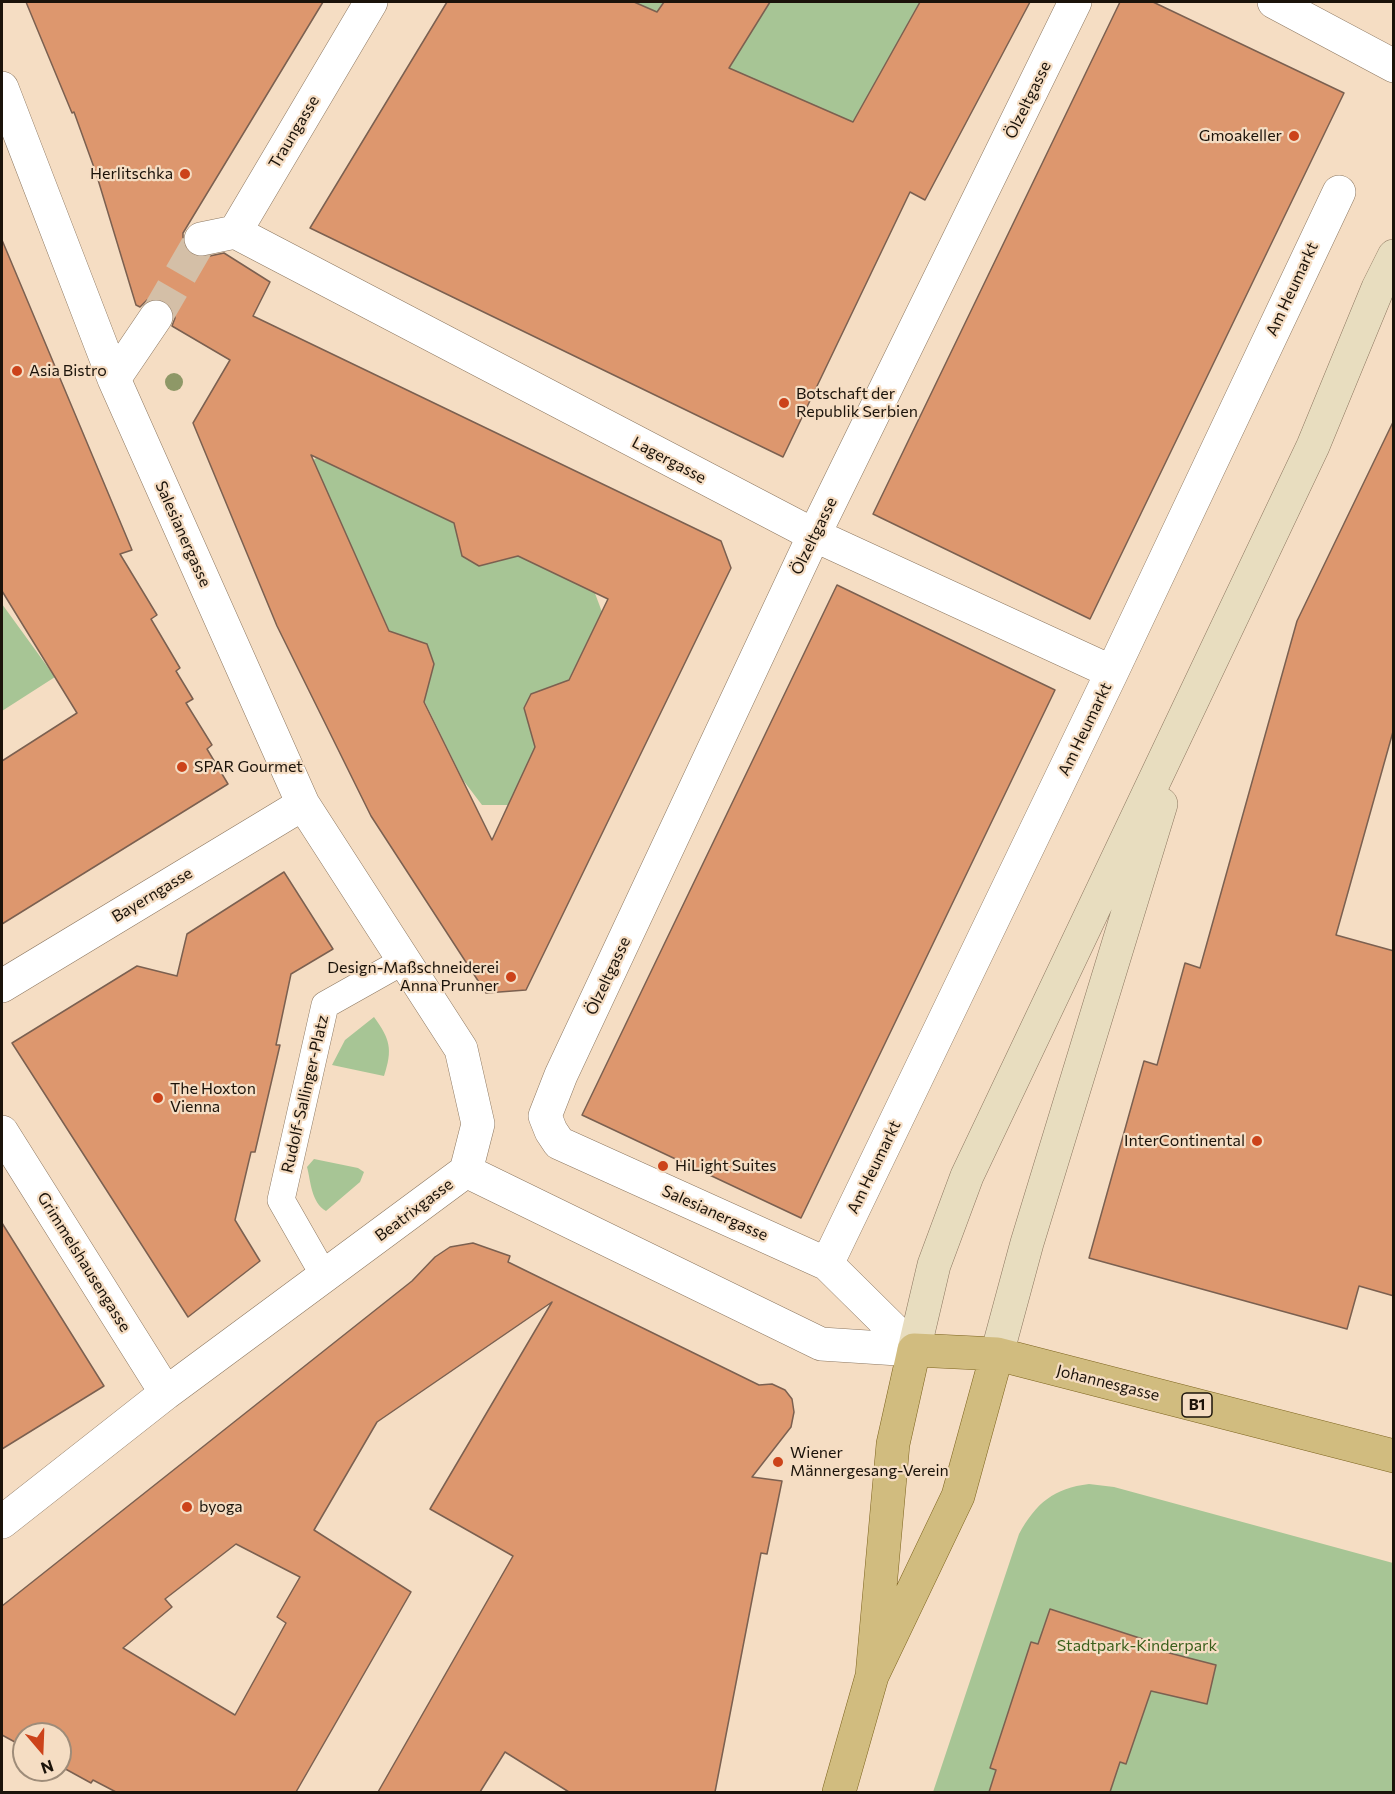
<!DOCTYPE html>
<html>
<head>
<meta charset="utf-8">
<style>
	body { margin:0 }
	#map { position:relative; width:1395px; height:1794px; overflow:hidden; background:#f5ddc3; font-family:Commissioner,sans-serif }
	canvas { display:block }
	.frame { position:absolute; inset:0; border:3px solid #1b130a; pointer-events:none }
	.north { position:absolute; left:12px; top:1722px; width:60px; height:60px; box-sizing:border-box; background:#f5ddc3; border:2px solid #9e8c79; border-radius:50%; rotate:161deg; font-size:16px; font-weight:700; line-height:24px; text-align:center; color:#1b130a }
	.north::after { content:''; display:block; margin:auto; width:21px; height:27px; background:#cc431a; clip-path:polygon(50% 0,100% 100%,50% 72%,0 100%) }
</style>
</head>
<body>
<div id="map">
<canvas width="1395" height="1794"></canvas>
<div class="frame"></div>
<div class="north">N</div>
</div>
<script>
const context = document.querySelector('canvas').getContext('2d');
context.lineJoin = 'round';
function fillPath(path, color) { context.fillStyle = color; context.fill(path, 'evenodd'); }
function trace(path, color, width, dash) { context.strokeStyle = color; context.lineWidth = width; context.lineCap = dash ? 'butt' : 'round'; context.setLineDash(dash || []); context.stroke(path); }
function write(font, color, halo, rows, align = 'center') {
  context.font = font + ' Commissioner,sans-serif'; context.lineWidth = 4.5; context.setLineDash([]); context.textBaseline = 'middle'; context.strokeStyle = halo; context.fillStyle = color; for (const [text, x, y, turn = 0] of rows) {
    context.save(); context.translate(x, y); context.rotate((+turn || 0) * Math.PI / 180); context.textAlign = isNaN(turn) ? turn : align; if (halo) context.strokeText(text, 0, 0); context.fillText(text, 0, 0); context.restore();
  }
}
const green = new Path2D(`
	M 634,2 L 664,2 L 657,12 Z
	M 770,2 L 920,2 L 853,122 L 729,68 Z
	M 328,448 L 353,475 L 462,527 L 457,537 L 462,556 L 479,566 L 500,561 L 506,550 L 593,588 L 602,612 L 564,689 L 555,685 L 531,694 L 524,708 L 531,733 L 540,738 L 509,805 L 482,805 L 463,780 L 418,688 L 429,682 L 434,664 L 427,644 L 406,637 L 394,641 L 328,494 L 304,468 Z
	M 2,604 L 55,677 L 2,711 Z
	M 374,1017 C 390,1039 393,1049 384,1076 L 332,1065 L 345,1040 Z
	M 314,1159 L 358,1168 L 364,1172 L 360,1182 L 326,1211 C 311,1202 311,1182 307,1167 Z
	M 1089,1484 L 1114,1487 L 1393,1563 L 1393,1792 L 933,1792 L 1019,1534 C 1036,1503 1054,1488 1089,1484 Z`);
const building = new Path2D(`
	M 26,2 L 323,2 L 183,233 L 183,242 L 187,251 L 196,257 L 205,257 L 224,253 L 270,282 L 253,316 L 721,541 L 731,568 L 526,990 L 486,993 L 371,816 L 277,626 L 193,423 L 230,360 L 172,326 L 175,318 L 173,309 L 166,301 L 157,298 L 147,300 L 140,307 L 136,305 L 96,173 L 74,112 L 72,113 ZM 311,455 L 454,523 L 462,556 L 479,566 L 518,556 L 608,599 L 569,680 L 531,694 L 524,708 L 535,747 L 492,840 L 424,702 L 434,664 L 427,644 L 389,631 Z
	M 447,2 L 634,2 L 657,12 L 664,2 L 770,2 L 729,68 L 853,122 L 920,2 L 1030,2 L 925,200 L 910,192 L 783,457 L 310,228 Z
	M 1120,2 L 1153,2 L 1344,93 L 1090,619 L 873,514 Z
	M 2,240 L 132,550 L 120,554 L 157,615 L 151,619 L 180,668 L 176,671 L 193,699 L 186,703 L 212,745 L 207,749 L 228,784 L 2,924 L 2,761 L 77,713 L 2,591 Z
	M 1394,420 L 1394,728 L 1336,935 L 1394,951 L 1394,1296 L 1359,1286 L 1347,1329 L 1089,1258 L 1144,1061 L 1157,1065 L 1185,963 L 1200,968 L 1297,621 Z
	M 837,585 L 1055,690 L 801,1218 L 582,1115 Z
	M 284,872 L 333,949 L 291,974 L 276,1045 L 280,1045 L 255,1152 L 251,1152 L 235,1220 L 260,1261 L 188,1317 L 12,1043 L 137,966 L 177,976 L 187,934 Z
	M 2,1223 L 104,1386 L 2,1449 Z
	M 473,1243 L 510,1256 L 508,1262 L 759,1385 L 772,1384 L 785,1390 L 792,1399 L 794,1412 L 791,1427 L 752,1477 L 782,1481 L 767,1554 L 761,1553 L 715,1792 L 569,1792 L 505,1752 L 480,1792 L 378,1792 L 513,1556 L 430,1509 L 552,1302 L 377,1422 L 314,1530 L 411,1592 L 296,1792 L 116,1792 L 93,1780 L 91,1783 L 60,1766 L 60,1734 L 24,1734 L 24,1747 L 2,1735 L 2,1606 L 412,1281 L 435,1257 L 450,1247 ZM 236,1544 L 300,1577 L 277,1617 L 286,1623 L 235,1715 L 123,1648 L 172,1607 L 165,1599 Z
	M 1050,1609 L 1152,1642 L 1150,1648 L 1216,1665 L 1207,1704 L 1151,1691 L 1126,1764 L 1120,1762 L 1110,1792 L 989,1792 L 996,1770 L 990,1768 L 1031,1642 L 1038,1644 Z`);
const streetTunnel = new Path2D(`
	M 156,317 L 201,239`);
const lane = new Path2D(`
	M 325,1277 L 281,1200 L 325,1005 L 405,960`);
const street = new Path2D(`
	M 1274,2 L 1394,66
	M 2,88 L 114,379 L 303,804 L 461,1049 L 478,1124 L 466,1171
	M 235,232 L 814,535 L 1112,672
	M 201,239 L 235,232 L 371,2
	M 114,379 L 156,317
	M 2,986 L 303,804
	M 2,1132 L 166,1393
	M 466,1171 L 821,1344 L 914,1350
	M 827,1264 L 1112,672 L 1339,192
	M 914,1350 L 827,1264 L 559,1143 L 551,1131 L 545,1116 L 561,1075 L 814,535 L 1075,2
	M 2,1522 L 166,1393 L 466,1171`);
const secondary = new Path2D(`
	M 914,1350 L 934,1265 L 967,1176 L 1313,446 L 1378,288 L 1394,256
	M 997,1354 L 1027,1243 L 1161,804`);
const primary = new Path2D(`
	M 872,1676 L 893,1444 L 914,1350 L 997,1354 L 1394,1456
	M 839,1792 L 872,1676 L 958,1496 L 997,1354`);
const trees = [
	[174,382]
];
const markers = [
	[1294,136,6,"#cc431a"],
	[185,174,6,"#cc431a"],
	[17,371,6,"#cc431a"],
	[784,403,6,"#cc431a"],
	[182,767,6,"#cc431a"],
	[511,977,6,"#cc431a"],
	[158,1098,6,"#cc431a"],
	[1257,1141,6,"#cc431a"],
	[663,1166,6,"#cc431a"],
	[778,1462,6,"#cc431a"],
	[187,1507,6,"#cc431a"]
];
const shields = [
	[1197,1405,30]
];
const shieldNames = [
	["B1",1197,1405]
];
const streetNames = [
	["Ölzeltgasse",1028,100,-64],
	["Traungasse",294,132,-59],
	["Am Heumarkt",1292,289,-65],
	["Lagergasse",669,460,28],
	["Salesianergasse",183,534,66],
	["Ölzeltgasse",814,536,-64],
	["Am Heumarkt",1085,729,-64],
	["Bayerngasse",152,895,-31],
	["Ölzeltgasse",608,976,-65],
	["Rudolf-Sallinger-Platz",305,1094,-77],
	["Am Heumarkt",874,1167,-64],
	["Beatrixgasse",414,1210,-37],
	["Salesianergasse",715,1213,24],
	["Grimmelshausengasse",84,1262,58],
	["Johannesgasse",1108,1383,14]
];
const poiNames = [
	["Gmoakeller",1282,136,"right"],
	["Herlitschka",173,174,"right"],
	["Asia Bistro",29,371],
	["Botschaft der",796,394],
	["Republik Serbien",796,412],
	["SPAR Gourmet",194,767],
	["Design-Maßschneiderei",499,968,"right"],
	["Anna Prunner",499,986,"right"],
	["The Hoxton",170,1089],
	["Vienna",170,1107],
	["InterContinental",1245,1141,"right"],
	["HiLight Suites",675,1166],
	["Wiener",790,1453],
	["Männergesang-Verein",790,1471],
	["byoga",199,1507]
];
const parkNames = [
	["Stadtpark-Kinderpark",1137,1646]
];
fillPath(green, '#a7c595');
fillPath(building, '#dd976e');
trace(building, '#7b6050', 1.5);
trace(streetTunnel, '#d4bfa7', 33, [33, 16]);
trace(lane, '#8c7760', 28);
trace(street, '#8c7760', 34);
trace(secondary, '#8c7760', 34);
trace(primary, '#7d641f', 34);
trace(lane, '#fff', 27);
trace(street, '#fff', 33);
trace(secondary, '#e8ddbf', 33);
trace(primary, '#d1bc7f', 33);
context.fillStyle = '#8e9867';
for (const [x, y] of trees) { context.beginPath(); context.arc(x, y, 9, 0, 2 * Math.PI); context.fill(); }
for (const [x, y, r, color] of markers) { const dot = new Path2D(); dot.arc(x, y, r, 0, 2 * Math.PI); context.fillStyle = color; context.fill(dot); trace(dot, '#f5ddc3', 2); }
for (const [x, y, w] of shields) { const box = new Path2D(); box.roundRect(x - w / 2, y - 12, w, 24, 4.5); context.fillStyle = '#f5ddc3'; context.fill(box); trace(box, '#1b130a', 1.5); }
write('bold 15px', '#1b130a', null, shieldNames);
write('16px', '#1b130a', '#f5ddc3', streetNames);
write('16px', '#1b130a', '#f5ddc3', poiNames, 'left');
write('16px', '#3a5f1b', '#f5ddc3', parkNames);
</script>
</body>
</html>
